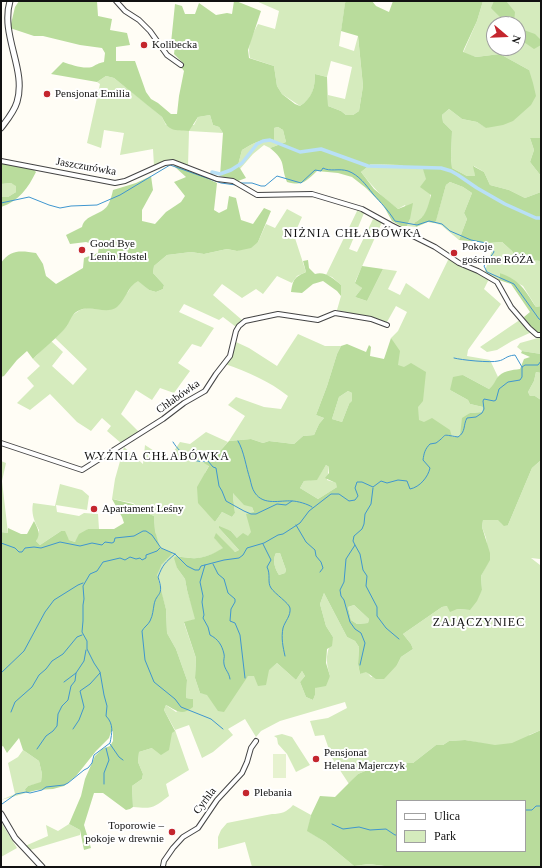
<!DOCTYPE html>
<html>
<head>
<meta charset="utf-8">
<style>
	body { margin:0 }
	#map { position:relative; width:542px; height:868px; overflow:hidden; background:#fffdf5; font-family:Georgia,serif }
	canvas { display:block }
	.frame { position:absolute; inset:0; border:2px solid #111; pointer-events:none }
	.legend { position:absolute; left:396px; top:800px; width:130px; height:52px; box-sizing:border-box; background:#fff; border:1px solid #a0a0a0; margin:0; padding:5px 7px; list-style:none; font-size:12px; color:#111 }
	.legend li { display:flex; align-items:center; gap:8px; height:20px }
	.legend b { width:20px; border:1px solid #a0a0a0 }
	.north { position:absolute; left:486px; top:16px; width:40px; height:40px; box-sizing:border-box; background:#fff; border:1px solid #a0a0a0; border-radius:50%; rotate:109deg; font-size:11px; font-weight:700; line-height:16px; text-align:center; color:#111 }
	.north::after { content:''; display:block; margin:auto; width:14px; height:18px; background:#c4262e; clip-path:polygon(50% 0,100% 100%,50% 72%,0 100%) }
</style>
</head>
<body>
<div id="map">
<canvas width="542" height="868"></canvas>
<div class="frame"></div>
<ul class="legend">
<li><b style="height:5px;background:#fff"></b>Ulica</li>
<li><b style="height:11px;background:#d5ebbd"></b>Park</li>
</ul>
<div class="north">N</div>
</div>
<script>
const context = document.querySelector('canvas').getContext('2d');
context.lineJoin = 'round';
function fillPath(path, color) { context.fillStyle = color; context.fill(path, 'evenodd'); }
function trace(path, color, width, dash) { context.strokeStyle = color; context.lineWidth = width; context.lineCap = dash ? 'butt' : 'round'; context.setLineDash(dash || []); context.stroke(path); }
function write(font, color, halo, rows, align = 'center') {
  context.font = font + ' Georgia,serif'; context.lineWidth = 4; context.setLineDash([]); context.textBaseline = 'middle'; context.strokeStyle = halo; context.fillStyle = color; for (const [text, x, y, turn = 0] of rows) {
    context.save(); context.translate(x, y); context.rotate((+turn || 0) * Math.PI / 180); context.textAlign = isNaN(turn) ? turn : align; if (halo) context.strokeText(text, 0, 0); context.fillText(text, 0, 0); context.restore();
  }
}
const green = new Path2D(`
	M 256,1 L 347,1 L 345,4 L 339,46 L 354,51 L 358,36 L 363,86 L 359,111 L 353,115 L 346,115 L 341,111 L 328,106 L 328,95 L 345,99 L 352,67 L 331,61 L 327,77 L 315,74 C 315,89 312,98 300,106 L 282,94 L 277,86 L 274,66 L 250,58 C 247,45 252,35 258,24 L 275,29 L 279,11 Z
	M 483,1 L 541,1 L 541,138 L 530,138 L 534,150 L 530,162 L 541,176 L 541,192 L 525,198 L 509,190 L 490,185 L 484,172 L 474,166 L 475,176 L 467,176 L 452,168 L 451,158 L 452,131 L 443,122 L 442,115 L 449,109 L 462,119 L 477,122 L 487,128 L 529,70 L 500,54 L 476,57 L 463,53 L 477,21 ZM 494,24 L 518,24 L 518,48 L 494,48 Z
	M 106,76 L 114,78 L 148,105 L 162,117 L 166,125 L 194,125 L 198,117 L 210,115 L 213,125 L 219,127 L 223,133 L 189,131 L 188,166 L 174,160 L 154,166 L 153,149 L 120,155 L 124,133 L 104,130 L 101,148 L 87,143 L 100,84 L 97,82 Z
	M 278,127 L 283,130 L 286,142 L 270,148 L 264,145 L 253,154 L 240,169 L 238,165 L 242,150 C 253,144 261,138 274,140 L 274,128 Z
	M 371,164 L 400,165 L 410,168 L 422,165 C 425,174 429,184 430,194 C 432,206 424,218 414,223 L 416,227 L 407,226 L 410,219 L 405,205 L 398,209 C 383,198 372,186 361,172 Z
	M 450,182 L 463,187 L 472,193 L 464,213 L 467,219 L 459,240 L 441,225 L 434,223 L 436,220 L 446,185 Z
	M 11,183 L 16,185 L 16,192 L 8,197 L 1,197 L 1,184 Z
	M 287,209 L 302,217 L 294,235 L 306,272 L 297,276 L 292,283 L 277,276 L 263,294 L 256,289 L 242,298 L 222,284 L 213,295 L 242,320 L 236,327 L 223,317 L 219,320 L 184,304 L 179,312 L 214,328 L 201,347 L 192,344 L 178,363 L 190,371 L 174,393 L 160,388 L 152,400 L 136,390 L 121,414 L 139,432 L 121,443 L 107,431 L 111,426 L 102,418 L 91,431 L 77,422 L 50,394 L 30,410 L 17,403 L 34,386 L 27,378 L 40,366 L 33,359 L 51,341 L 63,352 L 52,366 L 73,385 L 87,369 L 55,338 L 67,326 L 71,316 L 80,310 L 86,308 L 109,310 L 128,292 L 133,283 L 138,280 L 149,290 L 156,292 L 163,289 L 164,285 L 153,273 L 154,266 L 167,255 L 191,252 L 204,254 L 227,249 L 237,251 L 258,242 L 266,224 L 275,228 Z
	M 358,209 L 364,213 L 349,249 L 357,252 L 373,219 L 382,222 L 355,282 L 362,288 L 355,297 L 367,301 L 383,269 L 397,271 L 388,289 L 400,295 L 406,283 L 429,299 L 449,258 L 477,271 L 489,279 L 484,289 L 501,304 L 468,350 L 467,356 L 490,360 L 498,377 L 493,386 L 489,389 L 463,375 L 450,390 L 468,400 L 470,404 L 483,407 L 483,412 L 470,413 L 460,436 L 452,437 L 424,423 L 349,404 L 342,422 L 332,419 L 339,397 L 348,391 L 352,393 L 384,359 L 394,344 L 391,338 L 398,331 L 407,312 L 396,306 L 387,322 L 337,310 L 341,296 L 341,285 L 332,277 L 326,275 Z
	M 502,242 L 512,251 L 519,264 L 529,260 L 541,261 L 541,306 L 536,307 L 523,286 L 500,273 L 499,280 L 485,273 L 485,271 L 492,250 L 489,243 Z
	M 524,317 L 534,331 L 512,341 L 497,350 L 487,352 L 480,347 Z
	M 298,334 L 325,346 L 341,346 L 337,354 L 327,386 L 316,415 L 324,418 L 319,424 L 314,435 L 303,436 L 294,444 L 269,441 L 263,443 L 251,439 L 229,441 L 245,416 L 228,405 L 236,397 L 264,407 L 281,409 L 288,396 C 269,381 248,372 225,364 L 233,354 L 236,342 L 249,348 L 277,366 Z
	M 538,338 L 541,338 L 541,354 L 522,351 L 517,347 L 520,343 Z
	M 536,372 L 541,373 L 541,400 L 535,396 L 530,396 L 528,392 L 534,381 Z
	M 206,432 L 228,442 L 212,460 L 205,473 L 211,516 L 215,522 L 222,512 L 232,517 L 235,513 L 233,497 L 233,493 L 259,500 L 252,507 L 254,512 L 277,536 L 237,538 L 231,531 L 219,528 L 239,550 L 235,552 L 214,538 L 224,548 C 204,559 199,560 176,556 L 177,568 L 185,579 L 187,590 L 196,619 L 184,623 L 196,658 L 195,678 L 200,693 L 223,695 L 248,676 C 260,676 269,670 277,663 L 296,680 L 302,671 L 305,676 L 300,682 L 306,697 L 313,700 L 315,695 L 315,688 L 330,676 C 325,660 326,653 333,637 L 326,626 L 320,604 L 324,593 L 347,637 L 355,641 L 359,647 L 358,664 L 360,674 L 366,671 L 371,677 L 397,665 L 401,657 L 413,649 L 411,644 L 403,634 L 442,607 L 447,606 L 457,609 L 469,610 L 482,590 L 481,576 L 489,560 L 486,538 L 482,527 L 483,520 L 499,520 L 508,525 L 532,468 L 540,461 L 541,458 L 541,556 L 540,559 L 531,558 L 540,565 L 541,564 L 541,730 L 529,735 L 541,786 L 541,790 L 535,798 L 416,801 L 485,744 L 465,740 L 449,741 L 443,745 L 436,745 L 413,763 L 403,763 L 393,766 L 382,764 L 358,774 L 349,784 L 332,758 L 324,735 L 315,736 L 310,721 L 328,718 L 347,708 L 345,702 L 280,721 L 261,731 L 256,737 L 245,719 L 228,729 L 233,735 L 213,752 L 202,758 L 189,725 L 175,730 L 189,770 L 166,784 L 169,796 C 153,808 153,809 133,807 L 132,786 L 142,779 L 143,774 L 138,762 L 139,752 L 152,748 L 175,730 L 164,710 L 166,705 L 176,712 L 193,699 L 186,698 L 187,680 L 176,649 L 167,633 L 166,609 L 156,575 L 162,564 L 155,531 L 154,516 L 142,511 L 133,503 L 112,499 L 115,479 L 124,447 L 143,464 L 145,445 L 168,460 L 180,442 L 190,444 Z
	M 1,461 L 6,463 L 2,481 L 8,533 L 1,532 Z
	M 326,465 L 329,467 L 327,480 L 337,483 L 337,487 L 318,499 L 300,488 L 304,481 L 317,479 Z
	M 60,484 L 82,490 L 89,496 L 87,510 L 56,505 L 57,512 L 79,516 L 84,513 L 98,514 L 99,529 L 88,529 L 75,542 L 69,540 L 61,531 L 40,545 L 36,541 L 39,530 C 34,521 31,513 33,503 L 55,506 Z
	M 276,553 L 280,553 L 286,570 L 285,573 L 279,575 C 275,569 272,560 276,553 Z
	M 354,605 L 369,619 L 368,623 L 357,624 L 351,620 L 348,607 Z
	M 282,734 L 292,737 L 310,765 L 296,772 L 287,754 L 278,744 L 277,738 L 274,736 Z
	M 23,750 L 39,761 L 42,774 L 41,783 L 28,786 L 25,789 L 26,793 L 1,800 L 15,794 L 8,763 L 18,757 Z
	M 293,805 L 311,815 L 308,831 L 325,842 L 354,866 L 369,864 L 391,867 L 252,867 L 245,842 L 218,849 L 218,837 L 221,830 L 227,823 L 272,814 C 281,814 287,812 293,805 Z
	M 1,822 L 17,848 L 1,857 Z
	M 69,824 L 80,830 L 80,835 L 30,850 L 25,846 L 48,836 L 46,825 L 58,831 Z`);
const forest = new Path2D(`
	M 19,1 L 97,1 L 98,16 L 112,19 L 110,30 L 127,33 L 130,45 L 116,47 L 116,61 L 135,61 L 146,92 L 151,99 L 158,103 L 171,114 L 177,114 L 179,96 L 184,71 L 181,67 L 184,64 L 174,54 L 175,46 L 171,43 L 175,4 L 182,6 L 185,14 L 195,14 L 199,3 L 216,15 L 227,13 L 232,14 L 234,1 L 236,1 L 261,11 L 248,50 L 249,58 L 274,66 L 277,86 L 282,94 L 295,104 L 300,106 C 312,98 315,88 315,74 L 327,77 L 328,106 L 341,111 L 346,115 L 353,115 L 359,111 L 363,86 L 358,36 L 341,31 L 345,3 L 347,1 L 372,1 L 376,6 L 389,12 L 393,1 L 483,1 L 477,21 L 464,49 L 463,52 L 476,57 L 500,54 L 529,70 L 533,83 L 536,96 L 531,105 L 513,121 L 503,125 L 486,128 L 477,122 L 462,119 L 449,109 L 442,115 L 443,122 L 452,131 L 451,158 L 452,168 L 467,176 L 475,176 L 473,166 L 484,172 L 490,185 L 509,190 L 525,198 L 541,192 L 541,176 L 530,162 L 534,150 L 530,138 L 541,138 L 541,261 L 529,260 L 519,264 L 512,251 L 502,242 L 489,243 L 459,240 L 467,219 L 464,213 L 472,193 L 463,187 L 450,182 L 446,185 L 436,221 L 434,223 L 428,222 L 416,227 L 414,223 C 426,217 428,207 431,195 L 420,187 L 426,179 L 422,166 L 410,168 L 400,165 L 371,164 L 361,172 L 374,189 L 398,209 L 413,203 L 410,219 L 407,226 L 401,226 L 392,221 L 383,205 L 366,188 L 352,177 L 338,173 L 317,171 C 305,182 303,186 287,182 C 280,164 287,162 270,148 L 286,142 L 283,130 L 278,127 L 274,128 L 274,140 C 261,138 253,144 242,150 L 238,165 L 246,178 L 238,181 L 220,176 L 223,133 L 219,127 L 213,125 L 210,115 L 198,117 L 189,131 C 174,130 169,132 162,117 L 114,78 L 106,76 L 97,82 L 51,74 L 63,62 C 72,65 83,69 92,67 C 96,65 98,63 104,62 L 105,53 L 102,48 L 80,45 L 43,36 L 34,36 L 10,28 L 15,7 Z
	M 494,1 L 506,1 L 515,12 L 514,22 L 503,20 L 491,8 Z
	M 521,29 L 535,34 L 541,40 L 541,45 L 534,49 L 518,38 L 518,33 Z
	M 1,162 L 33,169 L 36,172 C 28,188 19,201 1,207 L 1,197 L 8,197 L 16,192 L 16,186 L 11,183 L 1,184 Z
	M 176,164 L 217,183 L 214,210 L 219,213 L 227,209 L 229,196 L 236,198 L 241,220 L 253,224 L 264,208 L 271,211 L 258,242 L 251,248 L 237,251 L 227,249 L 204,254 L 191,252 L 167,255 L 154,266 L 153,273 L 164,285 L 163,289 L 156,292 L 149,290 L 138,281 C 128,286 126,299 117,307 C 107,315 91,305 80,310 C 72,313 71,319 67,326 C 59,336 43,349 33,359 L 27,351 L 17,360 L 4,376 L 1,377 L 1,263 C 11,249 21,251 36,253 L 43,264 L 46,276 L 56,284 L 83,268 L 84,258 L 98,253 L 99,246 L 86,242 L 70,244 L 66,235 L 82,227 C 85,214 101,216 108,205 C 110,201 112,195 113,190 L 136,183 L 151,176 L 153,190 L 142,210 L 142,221 L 155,224 L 166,212 L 181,202 L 185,196 L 174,182 L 186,177 L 175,167 Z
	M 308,260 L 309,268 L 315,274 C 325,271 333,278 341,285 L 341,296 L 337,291 L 323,281 L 313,284 L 302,293 L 291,292 C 293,279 295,277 306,272 L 303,261 Z
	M 362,266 L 383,269 L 367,301 L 355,297 L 362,288 L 355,283 Z
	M 500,273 C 521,281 524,289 536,307 L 541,306 L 541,338 L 538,338 L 524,317 L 530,312 L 511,284 L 499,280 Z
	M 391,338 L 400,351 L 398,365 L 404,367 L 411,363 L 426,372 L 423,401 L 418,407 L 419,420 L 424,422 L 432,418 L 450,430 L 452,437 L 460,436 L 462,418 L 470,413 L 483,412 L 483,407 L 470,404 L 468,400 L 450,390 L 453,377 L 463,375 L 489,389 C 493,386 494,383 497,378 C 502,371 512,370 520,369 L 524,359 L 530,357 L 521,353 L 522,351 L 541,354 L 541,373 L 536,372 L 534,381 L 528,392 L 530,396 L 535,396 L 541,400 L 540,461 L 532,468 L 508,525 L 504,526 L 498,520 L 483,520 L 482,527 L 490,553 L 490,560 L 481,576 L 482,590 L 477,601 L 470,610 L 457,609 L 450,612 L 447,606 L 442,607 L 403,634 L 411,644 L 413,649 L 401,657 L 397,665 L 384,679 L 376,679 L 366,672 L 360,674 L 358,664 L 359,647 L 355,641 L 347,637 L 324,593 L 320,604 L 326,626 L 333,637 L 332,646 L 327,649 L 326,663 L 330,676 L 326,686 L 315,688 L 315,695 L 313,700 L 306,697 L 300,682 L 305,676 L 302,671 L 296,680 L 277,663 L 269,670 L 266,685 L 258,686 L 254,676 L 248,676 L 224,712 L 218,711 L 207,695 L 200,693 L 195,678 L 196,658 L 184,622 L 195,619 L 187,590 L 185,579 L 177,568 L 174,558 L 176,556 C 198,560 204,559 223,548 L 214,538 L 216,533 L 235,552 L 239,550 L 219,528 L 219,526 L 231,531 L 237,538 L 243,533 L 248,536 L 251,532 L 246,514 L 254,512 L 252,507 L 244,505 L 233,493 L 233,497 L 235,513 L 232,517 L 222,512 L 215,522 L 198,503 L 197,487 L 209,466 L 204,463 L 205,459 L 212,460 L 229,441 L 251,439 L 263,443 L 269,441 L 294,444 L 303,436 L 314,435 L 319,424 L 324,418 L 316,415 L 327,386 L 337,354 L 341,346 L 347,344 L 366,352 L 369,345 L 371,347 L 370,356 L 384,359 ZM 348,391 L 352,393 L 352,401 L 349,404 L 342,422 L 332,419 L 339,397 ZM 326,465 L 329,467 L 329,473 L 325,478 L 336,483 L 337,487 L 318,499 L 300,488 L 304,481 L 317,480 ZM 276,553 L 280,553 L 286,570 L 285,573 L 279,575 C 275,569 272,560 276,553 ZM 354,605 L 369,619 L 368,623 L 357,624 L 351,620 L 348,607 Z
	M 112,499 L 133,504 L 142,511 L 154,516 L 155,531 L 160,548 L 173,553 L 162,564 L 157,575 L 166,609 L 167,633 L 176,649 L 187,680 L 186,698 L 193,699 L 193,707 C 182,716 177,711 166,705 L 164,710 L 175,731 L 172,733 L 169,750 L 161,755 L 152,748 L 139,752 L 138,762 L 143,774 L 142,779 L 132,786 L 133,807 L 130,809 L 126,810 L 103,793 L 94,793 L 84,825 L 91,848 L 84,850 L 80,830 L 69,824 L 81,796 L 85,779 L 95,756 L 102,749 L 110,746 L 113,741 L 113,731 L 111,732 L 109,738 L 96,751 L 76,776 L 64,786 L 53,789 L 37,790 L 26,793 L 25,789 L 28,786 L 41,782 L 42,774 L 39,761 L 23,750 L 19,738 L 7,753 L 3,746 L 1,747 L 1,532 L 8,533 L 8,528 L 21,534 L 27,534 L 34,521 C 38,529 41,534 36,541 L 40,545 L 61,531 L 65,531 L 69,540 L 75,542 L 79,534 L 88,529 L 114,529 L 124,523 L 122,517 Z
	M 541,730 L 541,867 L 392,867 L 369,864 L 354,866 L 325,842 L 307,831 L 311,815 L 320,796 L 335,797 L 358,774 L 382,764 L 393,766 L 403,763 L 413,763 L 436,745 L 443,745 L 449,741 L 465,740 L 495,745 L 512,743 ZM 397,801 L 525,801 L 525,851 L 397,851 Z`);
const pitch = new Path2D(`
	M 273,754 L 286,754 L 286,778 L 273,778 Z`);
const stream = new Path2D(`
	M 241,183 L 252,183 L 261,186 L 265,186 L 277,176 L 301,183 L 315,170 L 321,171 L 323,168 C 330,172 339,168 348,171 C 359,175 366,185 373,194 C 381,203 388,210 395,221 L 417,225 L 429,221 L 442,224 L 450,231 L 471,240 L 491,244 L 494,252 L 484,266 L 487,272 L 514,284 L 539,319 L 541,320
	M 1,203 L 29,197 L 49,205 L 60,208 L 71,206 L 97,205 L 120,195 L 170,165 L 221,183 L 236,185
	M 454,358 C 461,360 491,363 498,361 C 505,360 505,356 515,355 L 522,367
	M 238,441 C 244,451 246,467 250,479 C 251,483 252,489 255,493 C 264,506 280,500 292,501 C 297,501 308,504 312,507
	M 173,442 C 181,455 195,464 208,461 L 213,467 L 216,468 L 219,486 L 222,491 L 226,501 L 244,511 L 251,514 L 256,514 L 277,504 L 286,505 L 292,501
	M 296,525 L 306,542 L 315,550 L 316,556 L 321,562 L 323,568 L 320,572
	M 1,543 L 15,548 L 19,552 L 22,552 L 25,548 L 34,547 L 41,548 L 60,542 L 80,546 L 92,543 L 102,545 L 105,542 L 112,543 L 114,542 L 115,538 L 134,536 L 143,531 L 146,531 L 152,535 L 161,548 L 175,554 L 187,566 L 195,570 L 199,570 L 201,566 L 224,560 L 239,558 L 243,555 L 247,548 L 264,543 L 278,535 L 283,534 L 300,523 L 309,511 L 331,494 L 339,494 L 349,501 L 355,500 L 358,496 L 355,488 L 357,482 L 362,482 L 373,487 L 381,481 L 387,483 L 398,480 L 407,481 L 410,489 C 420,487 428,477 430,468 L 423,460 C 424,453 425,449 430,444 L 436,443 C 449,434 439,434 458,437 C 466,432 463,425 467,418 L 476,417 L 482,413 L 484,409 L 483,401 L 484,399 L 494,401 L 496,400 L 499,389 L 508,382 L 520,380 L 522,377 L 522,367 L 525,365 L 538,365 L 541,361
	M 263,544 L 271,560 L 267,567 C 271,575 267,582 271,588 C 275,594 289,603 290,608 C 291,616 285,621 283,628 C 281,638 283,647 285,656
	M 355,545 L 360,554 L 363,570 L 367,576 L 366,586 L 377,607 L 377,616 L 386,628 L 399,639
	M 175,554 C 165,563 163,564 158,577 C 165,597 156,592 154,605 C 153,610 153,615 150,621 C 148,625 144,627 142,631 L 145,660 L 154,682 L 175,699 L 181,707 L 211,719 L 223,729
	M 213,564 L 218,574 L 224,579 L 228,593 L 235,599 L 235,602 L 231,609 L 230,621 L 235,623 L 240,635 L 245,678
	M 205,565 L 200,582 L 203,596 L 202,602 L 204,615 L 203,618 L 208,627 L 210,635 C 218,639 222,645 224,654 C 225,657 223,660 224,664 C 225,670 229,672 230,679
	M 360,665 L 365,643 L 361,633 L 355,629 L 350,622 L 344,600 L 341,596 L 340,590 L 344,582 L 346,559 L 355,545 L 353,541 L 354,536 L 362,529 L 364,524 L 365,514 L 371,504 L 373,488
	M 1,673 L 24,651 L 45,612 L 54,600 L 78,585 L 83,583
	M 64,682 L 76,673
	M 11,712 L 15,702 L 32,687 L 39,675 L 46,669 L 52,661 L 63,654 L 77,637 L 82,635
	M 73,729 L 79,720 L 84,707 L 80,691 L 90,684 L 100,673
	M 110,744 L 119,757 L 123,760
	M 37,749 L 46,736 L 53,731 L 57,726 L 58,714 L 62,706 L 68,700 L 71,686 L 75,681 L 76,673 L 84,661 L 86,650
	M 104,784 L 104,773 L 109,760 L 106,748
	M 2,804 L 16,794 L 26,792 L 30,793 L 42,790 L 46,787 L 64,785 L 68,783 L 84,770 L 88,768 L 92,763 L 94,755 L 110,743 C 112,733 114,724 106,716 L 107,706 L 104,695 L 100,672 L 94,663 L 87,649 L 87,641 L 82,632 L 83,621 L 83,605 L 84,599 L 83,586 L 90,574 L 97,571 L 103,562 L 120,558 L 125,560 L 130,557 L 136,559 L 140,558 L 142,560 L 146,558 L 146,555 L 157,551 L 160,548
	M 525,810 L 532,810 L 536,806 L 541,806
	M 332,824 L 343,829 L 359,827 L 370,830 L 386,829 L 395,835 L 397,835`);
const canal = new Path2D(`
	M 212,173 L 212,172 L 220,174 L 231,170 L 242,163 L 257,144 L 263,141 L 270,140 L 300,152 L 321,149 L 368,166 L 441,168 L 451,171 L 458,175 L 477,188 L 505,204 L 536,218 L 541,218`);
const minor = new Path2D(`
	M 116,1 L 125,11 L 139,20 L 150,31 L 167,55 L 181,65
	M 1,161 L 115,183 L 125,181 L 165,163 L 173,162 L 217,179 L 233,181 L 257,195 L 312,194 L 362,209 L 391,225 L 435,247 L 459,263 L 478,271 L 497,282 L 511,307 L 529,328 L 537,335 L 541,335
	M 1,443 L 82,470 L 163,419 L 184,403 L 205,391 L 216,374 L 230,356 L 236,331 L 239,326 L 245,321 L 278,314 L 318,320 L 335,313 L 371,319 L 387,325
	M 163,866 L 164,861 L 173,848 L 183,837 L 198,828 L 217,800 L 242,773 L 247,762 L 251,748 L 256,741`);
const tertiary = new Path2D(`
	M 1,128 C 7,120 14,112 17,102 C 27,69 0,36 10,1
	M 1,814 L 15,838 L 42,867`);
const markers = [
	[144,45,4,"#c4262e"],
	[47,94,4,"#c4262e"],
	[82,250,4,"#c4262e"],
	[454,253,4,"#c4262e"],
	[94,509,4,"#c4262e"],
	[316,759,4,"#c4262e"],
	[246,793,4,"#c4262e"],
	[172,832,4,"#c4262e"]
];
const poiNames = [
	["Kolibecka",152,45],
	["Pensjonat Emilia",55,94],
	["Good Bye",90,244],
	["Lenin Hostel",90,257],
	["Pokoje",462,247],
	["gościnne RÓŻA",462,260],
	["Apartament Leśny",102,509],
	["Pensjonat",324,753],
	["Helena Majerczyk",324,766],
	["Plebania",254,793],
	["Toporowie –",164,826,"right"],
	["pokoje w drewnie",164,839,"right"]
];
const streetNames = [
	["Jaszczurówka",86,167,10],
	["Chłabówka",178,397,-35],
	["Cyrhla",205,801,-53]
];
const neighbourhoodNames = [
	["NIŻNIA CHŁABÓWKA",353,234],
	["WYŻNIA CHŁABÓWKA",157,457],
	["ZAJĄCZYNIEC",479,623]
];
fillPath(green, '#d5ebbd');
fillPath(forest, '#b9dc9c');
fillPath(pitch, '#e6f2cf');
trace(stream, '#3f96cf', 1);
trace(canal, '#b9e0f7', 3.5);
trace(minor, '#444', 6);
trace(tertiary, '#444', 7);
trace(minor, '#fff', 4);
trace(tertiary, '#fff', 5);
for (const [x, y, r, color] of markers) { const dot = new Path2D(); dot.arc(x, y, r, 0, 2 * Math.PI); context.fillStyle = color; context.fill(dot); trace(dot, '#fff', 1.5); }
write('11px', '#111', '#fff', poiNames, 'left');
write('11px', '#111', '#fff', streetNames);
context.letterSpacing = '1px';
write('12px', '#111', '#fff', neighbourhoodNames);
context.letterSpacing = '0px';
</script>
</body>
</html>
